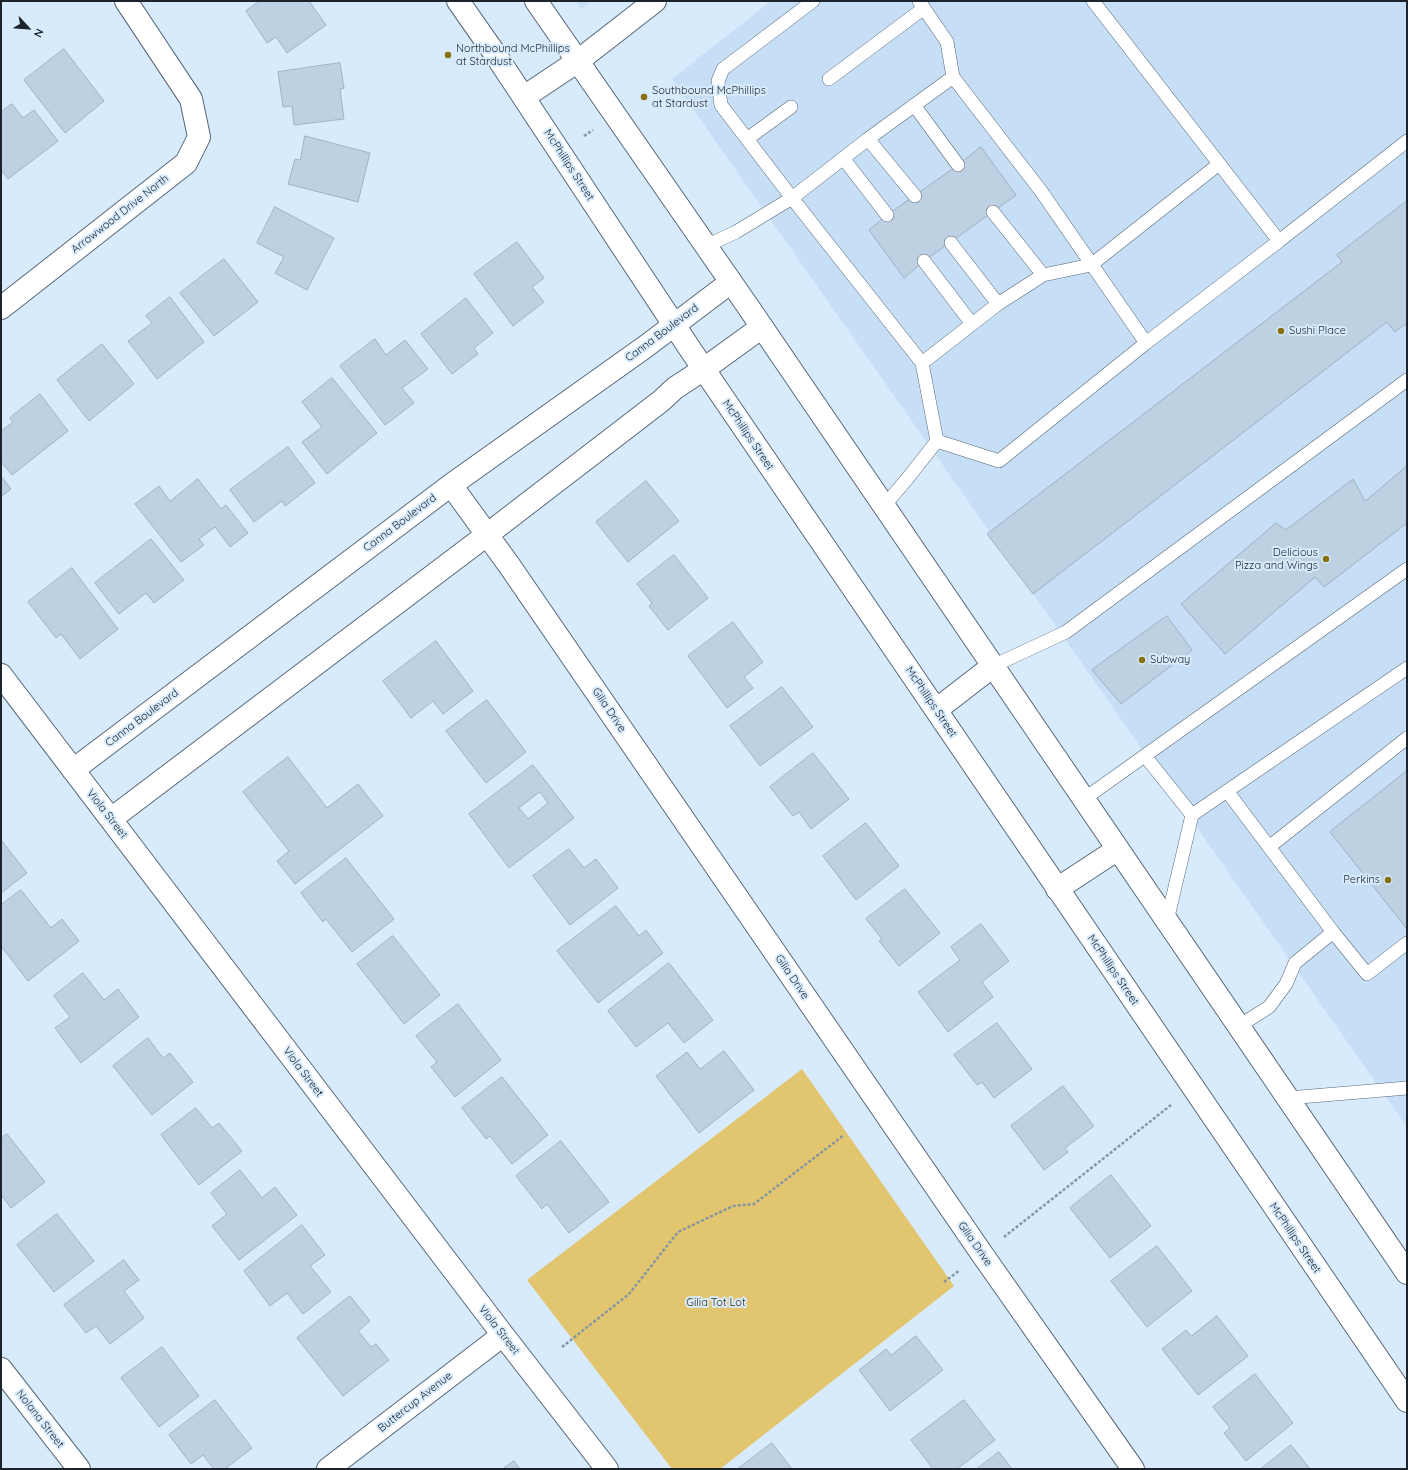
<!DOCTYPE html>
<html>
<head>
<meta charset="utf-8">
<style>
	body { margin:0 }
	#map { position:relative; width:1408px; height:1470px; overflow:hidden; background:#d7ebfd; font-family:Quicksand,sans-serif }
	canvas { display:block }
	.frame { position:absolute; inset:0; border:2px solid #1c232a; pointer-events:none }
	.north { position:absolute; left:8px; top:8px; width:40px; height:40px; -webkit-text-stroke:3px #d7ebfd; paint-order:stroke; rotate:116deg; font-size:11px; font-weight:700; line-height:16px; text-align:center; color:#1c232a }
	.north::after { content:''; display:block; margin:auto; width:14px; height:18px; background:#1c232a; clip-path:polygon(50% 0,100% 100%,50% 72%,0 100%) }
</style>
</head>
<body>
<div id="map">
<canvas width="1408" height="1470"></canvas>
<div class="frame"></div>
<div class="north">N</div>
</div>
<script>
const context = document.querySelector('canvas').getContext('2d');
context.lineJoin = 'round';
function fillPath(path, color) { context.fillStyle = color; context.fill(path, 'evenodd'); }
function trace(path, color, width, dash) { context.strokeStyle = color; context.lineWidth = width; context.lineCap = dash ? 'butt' : 'round'; context.setLineDash(dash || []); context.stroke(path); }
function write(font, color, halo, rows, align = 'center') {
  context.font = font + ' Quicksand,sans-serif'; context.lineWidth = 4; context.setLineDash([]); context.textBaseline = 'middle'; context.strokeStyle = halo; context.fillStyle = color; for (const [text, x, y, turn = 0] of rows) {
    context.save(); context.translate(x, y); context.rotate((+turn || 0) * Math.PI / 180); context.textAlign = isNaN(turn) ? turn : align; if (halo) context.strokeText(text, 0, 0); context.fillText(text, 0, 0); context.restore();
  }
}
const built = new Path2D(`
	M 576,1 L 592,1 L 581,9 Z
	M 771,1 L 1407,1 L 1407,1127 L 672,79 Z`);
const green = new Path2D(`
	M 802,1069 L 954,1286 L 720,1469 L 672,1469 L 527,1280 Z`);
const building = new Path2D(`
	M 260,1 L 309,1 L 326,25 L 287,53 L 276,37 L 267,43 L 246,11 Z
	M 64,49 L 104,101 L 65,133 L 24,80 Z
	M 340,63 L 344,88 L 340,89 L 344,119 L 294,125 L 292,106 L 283,107 L 278,72 Z
	M 12,104 L 23,118 L 34,110 L 58,141 L 8,179 L 1,170 L 1,112 Z
	M 305,136 L 370,153 L 358,202 L 288,184 L 295,159 L 300,160 Z
	M 981,147 L 1016,195 L 924,261 L 904,278 L 869,230 L 887,215 L 958,165 Z
	M 1407,201 L 1407,323 L 1395,332 L 1387,322 L 1033,594 L 987,534 L 1342,262 L 1337,255 Z
	M 275,207 L 334,238 L 307,290 L 275,273 L 284,257 L 257,243 Z
	M 517,242 L 544,278 L 532,287 L 544,302 L 513,326 L 474,274 Z
	M 224,259 L 258,302 L 214,336 L 180,293 Z
	M 170,297 L 204,342 L 157,379 L 128,341 L 152,323 L 146,316 Z
	M 466,298 L 493,333 L 474,348 L 478,354 L 452,374 L 421,334 Z
	M 375,339 L 386,355 L 405,340 L 428,369 L 402,388 L 414,403 L 385,425 L 340,366 Z
	M 102,344 L 134,384 L 89,421 L 57,380 Z
	M 332,378 L 377,433 L 327,474 L 302,442 L 322,427 L 302,402 Z
	M 40,394 L 68,431 L 12,475 L 1,462 L 1,431 L 13,422 L 10,418 Z
	M 288,447 L 315,483 L 285,506 L 282,501 L 254,522 L 230,490 Z
	M 1407,466 L 1407,523 L 1324,587 L 1315,577 L 1225,654 L 1181,604 L 1276,523 L 1286,530 L 1353,479 L 1365,501 Z
	M 1,476 L 11,489 L 1,497 Z
	M 198,479 L 221,509 L 226,505 L 248,533 L 230,547 L 215,527 L 199,539 L 204,545 L 181,562 L 135,504 L 159,486 L 170,501 Z
	M 646,481 L 679,521 L 628,562 L 596,522 Z
	M 151,539 L 184,580 L 154,603 L 146,593 L 119,614 L 95,583 Z
	M 674,555 L 708,598 L 668,630 L 649,606 L 652,603 L 637,584 Z
	M 72,568 L 118,629 L 80,659 L 61,634 L 56,638 L 28,602 Z
	M 1167,616 L 1192,650 L 1121,704 L 1092,670 Z
	M 733,622 L 763,662 L 744,677 L 753,688 L 727,708 L 688,656 Z
	M 436,641 L 473,691 L 443,714 L 433,701 L 411,718 L 383,681 Z
	M 782,687 L 813,727 L 760,766 L 730,726 Z
	M 487,700 L 526,752 L 486,783 L 446,731 Z
	M 813,753 L 849,799 L 811,829 L 799,812 L 793,816 L 770,787 Z
	M 288,757 L 327,808 L 358,784 L 383,816 L 295,884 L 277,861 L 289,851 L 243,792 Z
	M 533,765 L 574,818 L 509,868 L 469,814 ZM 540,792 L 548,803 L 528,819 L 519,808 Z
	M 1407,771 L 1407,929 L 1330,832 Z
	M 866,823 L 899,866 L 856,900 L 823,856 Z
	M 1,840 L 27,873 L 1,893 Z
	M 569,849 L 584,868 L 596,859 L 618,888 L 570,925 L 533,876 Z
	M 346,858 L 394,919 L 352,952 L 326,919 L 323,922 L 301,893 Z
	M 905,889 L 940,933 L 899,966 L 879,941 L 882,939 L 866,919 Z
	M 21,890 L 51,928 L 62,919 L 79,941 L 28,981 L 1,946 L 1,905 Z
	M 616,906 L 639,936 L 646,930 L 663,953 L 598,1003 L 557,951 Z
	M 981,924 L 1009,961 L 982,982 L 993,997 L 948,1032 L 918,992 L 960,960 L 951,947 Z
	M 393,936 L 440,995 L 404,1024 L 357,964 Z
	M 669,963 L 713,1020 L 684,1043 L 668,1023 L 636,1047 L 608,1011 Z
	M 83,973 L 104,1000 L 118,989 L 139,1017 L 81,1063 L 55,1028 L 70,1017 L 54,996 Z
	M 458,1004 L 501,1060 L 455,1097 L 431,1067 L 437,1062 L 416,1036 Z
	M 997,1023 L 1032,1069 L 994,1098 L 982,1082 L 977,1085 L 954,1055 Z
	M 148,1038 L 163,1058 L 170,1053 L 193,1082 L 152,1115 L 113,1066 Z
	M 724,1051 L 754,1090 L 699,1133 L 656,1076 L 687,1052 L 700,1069 Z
	M 502,1077 L 548,1135 L 512,1164 L 490,1136 L 486,1139 L 462,1108 Z
	M 1063,1086 L 1094,1126 L 1065,1148 L 1068,1152 L 1044,1170 L 1011,1126 Z
	M 196,1108 L 212,1128 L 219,1123 L 242,1151 L 199,1185 L 161,1135 Z
	M 7,1134 L 45,1182 L 11,1208 L 1,1195 L 1,1138 Z
	M 561,1141 L 609,1202 L 569,1233 L 547,1204 L 542,1209 L 516,1176 Z
	M 240,1170 L 262,1198 L 275,1187 L 297,1215 L 239,1260 L 212,1226 L 227,1214 L 211,1193 Z
	M 1111,1175 L 1151,1226 L 1110,1258 L 1070,1208 Z
	M 57,1214 L 94,1261 L 54,1292 L 17,1245 Z
	M 302,1225 L 325,1255 L 310,1266 L 331,1292 L 303,1314 L 287,1293 L 270,1306 L 244,1271 Z
	M 1157,1246 L 1192,1291 L 1147,1327 L 1111,1281 Z
	M 124,1260 L 139,1280 L 124,1291 L 144,1318 L 110,1344 L 96,1326 L 86,1333 L 64,1305 Z
	M 350,1296 L 370,1321 L 358,1331 L 371,1347 L 376,1344 L 389,1360 L 343,1396 L 297,1338 Z
	M 1217,1316 L 1248,1356 L 1198,1395 L 1162,1349 L 1186,1330 L 1191,1336 Z
	M 916,1336 L 943,1370 L 890,1411 L 859,1370 L 886,1349 L 891,1355 Z
	M 162,1347 L 199,1396 L 159,1427 L 121,1378 Z
	M 1255,1374 L 1293,1423 L 1246,1461 L 1224,1433 L 1230,1428 L 1213,1407 Z
	M 215,1400 L 252,1448 L 225,1469 L 214,1469 L 203,1455 L 191,1464 L 169,1435 Z
	M 964,1400 L 995,1440 L 957,1469 L 933,1469 L 911,1440 Z
	M 772,1443 L 792,1469 L 740,1469 L 739,1468 Z
	M 1291,1445 L 1310,1469 L 1261,1469 Z
	M 999,1452 L 1012,1469 L 977,1469 Z
	M 514,1461 L 520,1469 L 503,1469 Z`);
const path = new Path2D(`
	M 584,136 L 593,130
	M 1004,1237 L 1171,1105
	M 944,1282 L 960,1270
	M 562,1347 L 629,1294 L 678,1232 L 733,1206 L 754,1204 L 844,1135`);
const service = new Path2D(`
	M 813,1 L 723,69 L 718,81 L 721,105 L 792,198 L 922,363 L 937,441 L 907,479 L 884,506
	M 919,1 L 947,42 L 953,77 L 1041,191 L 1146,343
	M 829,79 L 924,8
	M 914,105 L 958,165
	M 747,139 L 791,107
	M 868,139 L 915,196
	M 843,158 L 887,215
	M 993,212 L 1043,275
	M 1279,241 L 1407,141
	M 951,243 L 998,304
	M 706,246 L 736,232 L 792,198 L 868,139 L 953,77
	M 924,261 L 972,324
	M 922,363 L 998,304 L 1043,275 L 1091,265 L 1219,164
	M 937,441 L 999,461 L 1146,343 L 1279,241 L 1093,1
	M 993,666 L 1066,632 L 1407,380
	M 1145,756 L 1192,815
	M 1227,791 L 1333,932
	M 1084,799 L 1407,569
	M 1269,847 L 1407,738
	M 1167,921 L 1192,815 L 1407,668
	M 1239,1026 L 1269,1007 L 1286,984 L 1295,963 L 1333,932 L 1367,974 L 1407,943
	M 1288,1098 L 1407,1088`);
const minor = new Path2D(`
	M 524,97 L 578,61 L 655,1
	M 1,308 L 186,163 L 199,137 L 191,99 L 126,1
	M 451,485 L 509,565 L 982,1254 L 1133,1469
	M 1,675 L 503,1335 L 607,1469
	M 73,770 L 451,485 L 645,347 L 731,282
	M 111,819 L 488,534 L 661,401 L 675,388 L 704,369 L 762,327
	M 1,1369 L 79,1469
	M 328,1469 L 503,1335`);
const primary = new Path2D(`
	M 458,1 L 493,51 L 690,349 L 1407,1401
	M 536,1 L 749,308 L 1407,1273
	M 936,710 L 993,666
	M 1057,889 L 1118,849`);
const markers = [
	[448,55,4,"#886f0f"],
	[644,97,4,"#886f0f"],
	[1281,331,4,"#886f0f"],
	[1326,559,4,"#886f0f"],
	[1142,660,4,"#886f0f"],
	[1388,880,4,"#886f0f"]
];
const poiNames = [
	["Northbound McPhillips",456,49],
	["at Stardust",456,62],
	["Southbound McPhillips",652,91],
	["at Stardust",652,104],
	["Sushi Place",1289,331],
	["Delicious",1318,553,"right"],
	["Pizza and Wings",1318,566,"right"],
	["Subway",1150,660],
	["Perkins",1380,880,"right"]
];
const streetNames = [
	["McPhillips Street",569,165,57],
	["Arrowwood Drive North",120,214,-38],
	["Canna Boulevard",662,333,-37],
	["McPhillips Street",748,435,56],
	["Canna Boulevard",400,523,-37],
	["McPhillips Street",931,702,56],
	["Gilia Drive",609,710,56],
	["Canna Boulevard",142,718,-37],
	["Viola Street",107,814,52],
	["McPhillips Street",1113,970,56],
	["Gilia Drive",792,977,56],
	["Viola Street",303,1072,53],
	["McPhillips Street",1295,1238,56],
	["Gilia Drive",975,1244,55],
	["Viola Street",499,1330,52],
	["Buttercup Avenue",415,1402,-38],
	["Nolana Street",40,1419,52]
];
const parkNames = [
	["Gilia Tot Lot",716,1303]
];
fillPath(built, '#c6def6');
fillPath(green, '#e1c56f');
fillPath(building, '#bed1e3');
trace(building, '#9fb2c3', 1);
trace(service, '#566777', 14);
trace(minor, '#566777', 24);
trace(primary, '#566777', 24);
trace(path, '#8795a3', 2.5, [3, 2]);
trace(service, '#fff', 13);
trace(minor, '#fff', 22);
trace(primary, '#fff', 22);
for (const [x, y, r, color] of markers) { const dot = new Path2D(); dot.arc(x, y, r, 0, 2 * Math.PI); context.fillStyle = color; context.fill(dot); trace(dot, '#d7ebfd', 1.5); }
write('11px', '#1c232a', '#d7ebfd', poiNames, 'left');
write('11px', '#1c232a', '#d7ebfd', streetNames);
write('11px', '#382b00', '#d7ebfd', parkNames);
</script>
</body>
</html>
